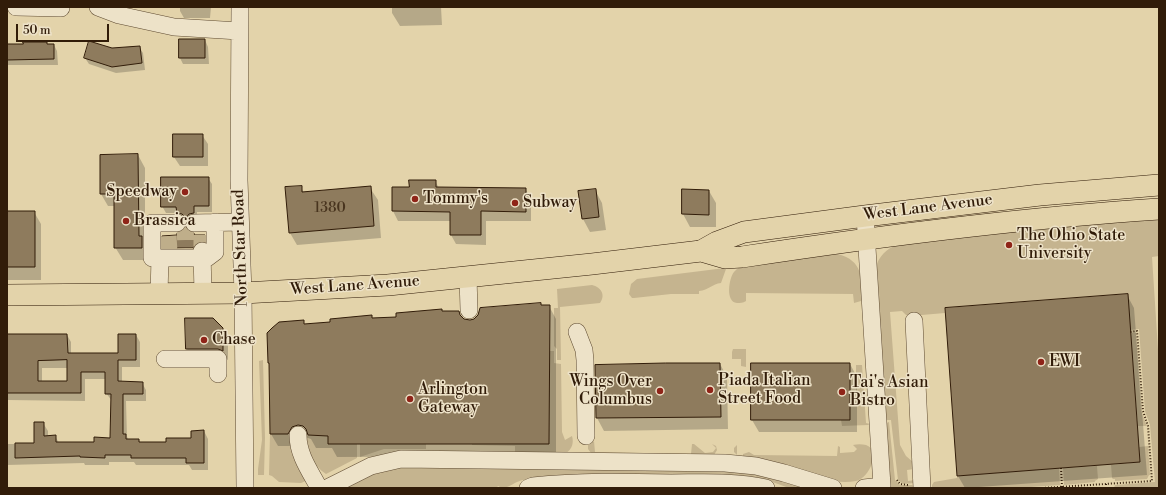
<!DOCTYPE html>
<html>
<head>
<meta charset="utf-8">
<style>
	body { margin:0 }
	#map { position:relative; width:1166px; height:495px; overflow:hidden; background:#e3d3aa; font-family:"Libre Bodoni",serif }
	canvas { display:block }
	.frame { position:absolute; inset:0; border:8px solid #311c09; pointer-events:none }
	.scale { position:absolute; left:16px; top:24px; width:93px; height:18px; box-sizing:border-box; border:2px solid #311c09; border-top:0; padding-left:5px; font-size:12px; line-height:14px; white-space:nowrap; color:#311c09; -webkit-text-stroke:3px #ede2c8; paint-order:stroke }
</style>
</head>
<body>
<div id="map">
<canvas width="1166" height="495"></canvas>
<div class="frame"></div>
<div class="scale">50 m</div>
</div>
<script>
const context = document.querySelector('canvas').getContext('2d');
context.lineJoin = 'round';
function fillPath(path, color) { context.fillStyle = color; context.fill(path, 'evenodd'); }
function trace(path, color, width, dash) { context.strokeStyle = color; context.lineWidth = width; context.lineCap = dash ? 'butt' : 'round'; context.setLineDash(dash || []); context.stroke(path); }
function write(font, color, halo, rows, align = 'center') {
  context.font = font + ' "Libre Bodoni",serif'; context.lineWidth = 3; context.setLineDash([]); context.textBaseline = 'middle'; context.strokeStyle = halo; context.fillStyle = color; for (const [text, x, y, turn = 0] of rows) {
    context.save(); context.translate(x, y); context.rotate((+turn || 0) * Math.PI / 180); context.textAlign = isNaN(turn) ? turn : align; if (halo) context.strokeText(text, 0, 0); context.fillText(text, 0, 0); context.restore();
  }
}
const green = new Path2D(`
	M 1159,218 L 1159,256 L 1152,257 L 1159,365 L 1159,488 L 1114,488 L 1115,485 L 1155,482 L 1150,425 L 1145,411 L 1139,329 L 1130,330 L 945,308 L 945,313 L 910,316 L 906,315 L 902,311 L 890,312 L 900,445 L 906,456 L 913,462 L 914,469 L 907,470 L 908,481 L 915,480 L 915,483 L 903,484 L 898,480 L 891,420 L 886,420 L 875,269 C 879,256 886,249 898,244 L 1048,227 Z
	M 838,254 C 863,261 861,277 863,298 L 861,301 L 854,303 L 853,294 L 746,293 L 746,301 C 743,303 740,303 737,303 C 725,302 729,278 734,272 C 737,268 741,267 746,265 Z
	M 725,268 L 726,269 L 721,283 C 712,284 709,290 699,291 L 699,294 L 671,294 L 634,298 L 632,298 L 629,294 L 631,284 L 637,279 Z
	M 592,285 C 601,287 606,295 600,303 L 560,307 L 561,360 L 557,360 L 557,349 L 554,346 L 554,308 L 558,308 L 557,289 Z
	M 1130,333 L 1136,333 L 1141,411 L 1147,426 L 1138,426 Z
	M 733,349 L 746,349 L 746,367 L 741,366 L 741,359 L 732,359 L 732,352 Z
	M 550,351 L 554,351 L 554,363 L 561,364 L 562,432 L 565,440 L 572,436 C 574,443 572,449 566,453 L 515,452 L 515,446 L 472,445 L 472,444 L 549,444 Z
	M 263,360 L 265,438 L 264,475 L 258,475 L 258,469 L 262,440 L 259,361 Z
	M 856,365 L 862,365 L 866,423 L 870,424 L 868,425 L 842,426 L 841,420 L 850,420 L 850,398 L 856,397 Z
	M 889,422 L 895,480 L 900,485 L 912,485 L 916,488 L 890,488 L 886,423 Z
	M 270,434 L 294,434 L 306,481 L 301,483 L 279,482 L 272,476 L 269,475 Z
	M 306,435 L 328,436 L 329,444 L 357,444 L 357,458 L 326,474 C 312,465 308,451 306,435 Z
	M 594,441 L 595,452 L 691,454 L 692,444 L 694,444 L 705,453 L 713,452 L 716,448 L 712,444 L 716,446 L 717,450 L 714,455 L 591,453 L 588,449 L 588,445 Z
	M 360,444 L 426,444 L 426,449 L 384,449 L 360,457 Z
	M 737,445 L 737,455 L 743,457 L 743,454 L 749,452 L 754,455 L 837,456 L 838,446 L 840,447 L 840,453 L 854,452 L 857,449 L 853,445 C 857,444 862,444 866,445 C 881,450 870,478 856,481 C 837,485 818,477 799,473 C 780,468 760,463 740,458 L 734,452 L 734,448 Z
	M 1148,446 L 1150,475 L 1149,475 L 1147,479 L 1115,481 L 1115,479 L 1113,479 L 1112,478 L 1111,465 L 1140,462 L 1139,447 Z
	M 1097,466 L 1098,479 L 1095,481 L 1095,482 L 1064,485 L 1063,468 Z
	M 403,467 L 735,472 L 759,475 L 805,488 L 789,488 L 767,480 C 696,478 624,472 553,476 C 541,476 528,478 517,482 C 511,485 507,488 500,488 L 499,486 L 494,488 L 345,488 C 366,476 379,471 403,467 Z
	M 1059,468 L 1060,485 L 1016,488 L 932,488 L 932,485 L 934,482 L 957,478 L 957,476 Z`);
const shadow = new Path2D(`
	M 180,7 L 211,7 L 210,18 L 184,18 L 180,11 Z
	M 392,7 L 441,7 L 442,25 L 400,26 L 392,13 Z
	M 180,40 L 205,40 L 208,47 L 209,64 L 183,64 L 180,58 Z
	M 46,43 L 48,45 L 54,45 L 57,51 L 58,65 L 7,65 L 7,45 Z
	M 139,47 L 143,53 L 145,70 L 116,73 L 89,64 L 85,58 L 112,49 Z
	M 202,135 L 208,144 L 208,166 L 180,166 L 174,157 Z
	M 138,155 L 145,168 L 145,244 L 149,260 L 123,260 L 115,247 L 115,206 L 108,206 L 101,194 Z
	M 208,178 L 212,184 L 212,212 L 197,212 L 197,219 L 190,223 L 186,220 L 181,219 L 177,213 L 166,213 L 162,206 Z
	M 435,181 L 439,188 L 525,189 L 531,198 L 531,221 L 486,221 L 486,245 L 456,244 L 451,235 L 451,221 L 398,221 L 393,211 L 393,188 L 410,188 Z
	M 301,187 L 304,193 L 370,188 L 378,200 L 381,238 L 297,245 L 290,233 Z
	M 595,190 L 602,203 L 606,230 L 590,232 L 583,219 L 579,192 Z
	M 683,190 L 709,191 L 716,203 L 716,227 L 690,227 L 683,214 Z
	M 7,212 L 34,212 L 41,224 L 41,280 L 7,280 Z
	M 188,232 L 194,234 L 195,236 L 204,236 L 206,239 L 206,244 L 194,251 L 165,251 L 163,248 L 178,236 Z
	M 1127,295 L 1134,308 L 1147,475 L 965,488 L 958,476 L 946,309 Z
	M 540,304 L 542,306 L 549,306 L 556,319 L 556,456 L 337,457 L 332,448 L 316,448 L 311,439 L 305,437 L 295,446 L 278,446 L 271,434 L 270,366 L 269,363 L 303,322 L 305,325 L 331,323 L 371,316 L 373,319 L 397,318 L 442,311 L 443,312 L 458,312 L 462,319 L 470,321 Z
	M 222,328 L 228,338 L 228,360 L 224,358 L 192,358 L 187,349 Z
	M 7,334 L 67,335 L 71,342 L 71,354 L 119,354 L 136,335 L 140,342 L 140,367 L 122,367 L 122,382 L 142,383 L 146,390 L 146,401 L 126,401 L 127,437 L 129,440 L 139,440 L 140,443 L 167,443 L 192,439 L 204,431 L 208,439 L 208,470 L 192,470 L 189,465 L 136,465 L 134,462 L 109,462 L 109,465 L 85,465 L 84,463 L 7,465 L 7,442 L 8,444 L 35,444 L 43,423 L 48,431 L 48,437 L 55,436 L 59,443 L 95,443 L 111,439 L 112,401 L 106,393 L 106,379 L 85,379 L 85,401 L 7,400 ZM 42,368 L 68,368 L 68,382 L 42,382 Z
	M 720,364 L 727,377 L 728,429 L 604,431 L 597,418 Z
	M 850,364 L 857,377 L 857,432 L 759,432 L 752,420 Z`);
const building = new Path2D(`
	M 179,39 L 205,39 L 205,58 L 179,58 Z
	M 89,41 L 112,48 L 140,46 L 142,63 L 112,67 L 84,58 Z
	M 23,42 L 47,42 L 47,44 L 54,44 L 54,59 L 7,60 L 7,44 L 23,44 Z
	M 173,134 L 203,134 L 203,157 L 173,157 Z
	M 138,154 L 139,236 L 142,236 L 142,248 L 114,248 L 114,194 L 100,194 L 100,155 Z
	M 161,177 L 209,177 L 209,206 L 194,206 L 194,213 L 189,214 L 186,218 L 182,214 L 177,213 L 176,207 L 161,207 Z
	M 409,180 L 436,180 L 436,187 L 526,188 L 526,212 L 481,211 L 481,235 L 450,235 L 450,212 L 392,211 L 392,187 L 409,187 Z
	M 302,186 L 302,192 L 371,186 L 374,226 L 289,233 L 285,187 Z
	M 596,189 L 599,217 L 582,219 L 578,191 Z
	M 682,189 L 709,190 L 709,215 L 682,214 Z
	M 7,211 L 35,211 L 35,267 L 7,267 Z
	M 186,228 L 189,232 L 194,233 L 194,235 L 205,235 L 205,242 L 197,242 L 193,248 L 162,248 L 162,236 L 177,235 L 177,233 L 182,232 Z
	M 1128,294 L 1140,462 L 957,476 L 945,308 Z
	M 541,303 L 541,305 L 550,305 L 549,444 L 328,444 L 328,436 L 308,435 L 306,429 L 303,426 L 298,425 L 292,427 L 288,434 L 270,434 L 269,363 L 268,363 L 267,333 L 272,328 L 279,322 L 304,320 L 304,324 L 330,322 L 330,319 L 372,315 L 372,318 L 396,317 L 396,313 L 442,309 L 442,311 L 459,311 L 460,315 L 464,319 L 470,320 L 474,319 L 478,315 L 480,308 Z
	M 185,318 L 213,318 L 223,328 L 223,351 L 218,349 L 186,349 Z
	M 7,334 L 67,334 L 68,353 L 118,353 L 118,334 L 136,334 L 136,360 L 118,360 L 118,381 L 143,382 L 143,394 L 123,394 L 123,434 L 126,434 L 126,439 L 139,439 L 139,442 L 166,442 L 166,438 L 191,438 L 191,431 L 204,430 L 204,463 L 186,463 L 186,458 L 131,458 L 131,455 L 105,455 L 105,458 L 80,457 L 80,456 L 15,458 L 15,443 L 34,443 L 34,422 L 44,422 L 44,436 L 56,435 L 56,442 L 94,442 L 94,437 L 110,438 L 111,394 L 105,394 L 105,372 L 81,372 L 81,393 L 7,393 ZM 67,360 L 67,381 L 38,381 L 38,361 Z
	M 666,363 L 720,363 L 721,417 L 596,418 L 595,365 Z
	M 751,363 L 850,363 L 850,420 L 751,420 Z`);
const minorTunnel = new Path2D(`
	M 185,223 L 186,251
	M 202,235 L 202,251
	M 168,236 L 169,252`);
const path = new Path2D(`
	M 1061,468 L 1062,487
	M 897,480 L 900,484 L 908,485
	M 1106,484 L 1106,488
	M 1042,488 L 1152,481 L 1148,426 L 1143,411 L 1137,331 L 1130,332`);
const minor = new Path2D(`
	M 16,7 L 61,8
	M 98,7 L 119,15 L 174,27 L 239,31
	M 240,7 L 239,180 L 243,293 L 245,488
	M 177,223 L 152,223 L 152,258 L 207,258 L 215,252 L 215,222
	M 194,223 L 240,222
	M 202,251 L 203,294
	M 468,277 L 469,310
	M 159,294 L 160,258
	M 914,321 L 922,488
	M 577,332 L 584,350 L 585,360 L 586,436
	M 165,359 L 218,359 L 218,374
	M 298,435 C 298,455 310,471 319,488
	M 327,488 L 371,466 L 401,459 L 725,463 L 756,466 L 784,473 L 833,488
	M 528,488 L 533,486 C 579,481 625,482 671,483 C 702,483 735,481 766,488
	M 864,488 L 882,486 L 865,216`);
const major = new Path2D(`
	M 701,251 L 717,242 L 744,232 L 865,216 L 1040,195 L 1159,185
	M 7,295 L 243,293 L 388,285 L 592,264 L 701,251 L 725,258 L 742,257 C 880,236 1020,218 1159,209`);
const markers = [
	[185,192,4,"#8f2418"],
	[415,199,4,"#8f2418"],
	[515,203,4,"#8f2418"],
	[126,221,4,"#8f2418"],
	[1009,245,4,"#8f2418"],
	[204,340,4,"#8f2418"],
	[1041,362,4,"#8f2418"],
	[710,390,4,"#8f2418"],
	[660,391,4,"#8f2418"],
	[842,392,4,"#8f2418"],
	[410,399,4,"#8f2418"]
];
const numberNames = [
	["1380",330,209]
];
const poiNames = [
	["Speedway",177,192,"right"],
	["Tommy's",423,199],
	["Subway",523,203],
	["Brassica",134,221],
	["The Ohio State",1017,236],
	["University",1017,254],
	["Chase",212,340],
	["EWI",1049,362],
	["Piada Italian",718,381],
	["Street Food",718,399],
	["Wings Over",652,382,"right"],
	["Columbus",652,400,"right"],
	["Tai's Asian",850,383],
	["Bistro",850,401],
	["Arlington",418,390],
	["Gateway",418,408]
];
const streetNames = [
	["West Lane Avenue",928,208,-7],
	["North Star Road",241,248,-92],
	["West Lane Avenue",355,286,-4]
];
fillPath(green, '#c5b48f');
fillPath(shadow, '#0003');
fillPath(building, '#8e7b5d');
trace(building, '#311c09', 1);
trace(minorTunnel, '#bfae8a', 17, [17, 8]);
trace(minor, '#5e4a31', 18);
trace(major, '#311c09', 22);
trace(path, '#311c09', 2, [1, 2]);
trace(minor, '#ede2c8', 17);
trace(major, '#e3d3aa', 21);
for (const [x, y, r, color] of markers) { const dot = new Path2D(); dot.arc(x, y, r, 0, 2 * Math.PI); context.fillStyle = color; context.fill(dot); trace(dot, '#ede2c8', 1.5); }
write('14px', '#48341e', null, numberNames);
write('16px', '#311c09', '#ede2c8', poiNames, 'left');
write('16px', '#311c09', '#ede2c8', streetNames);
</script>
</body>
</html>
